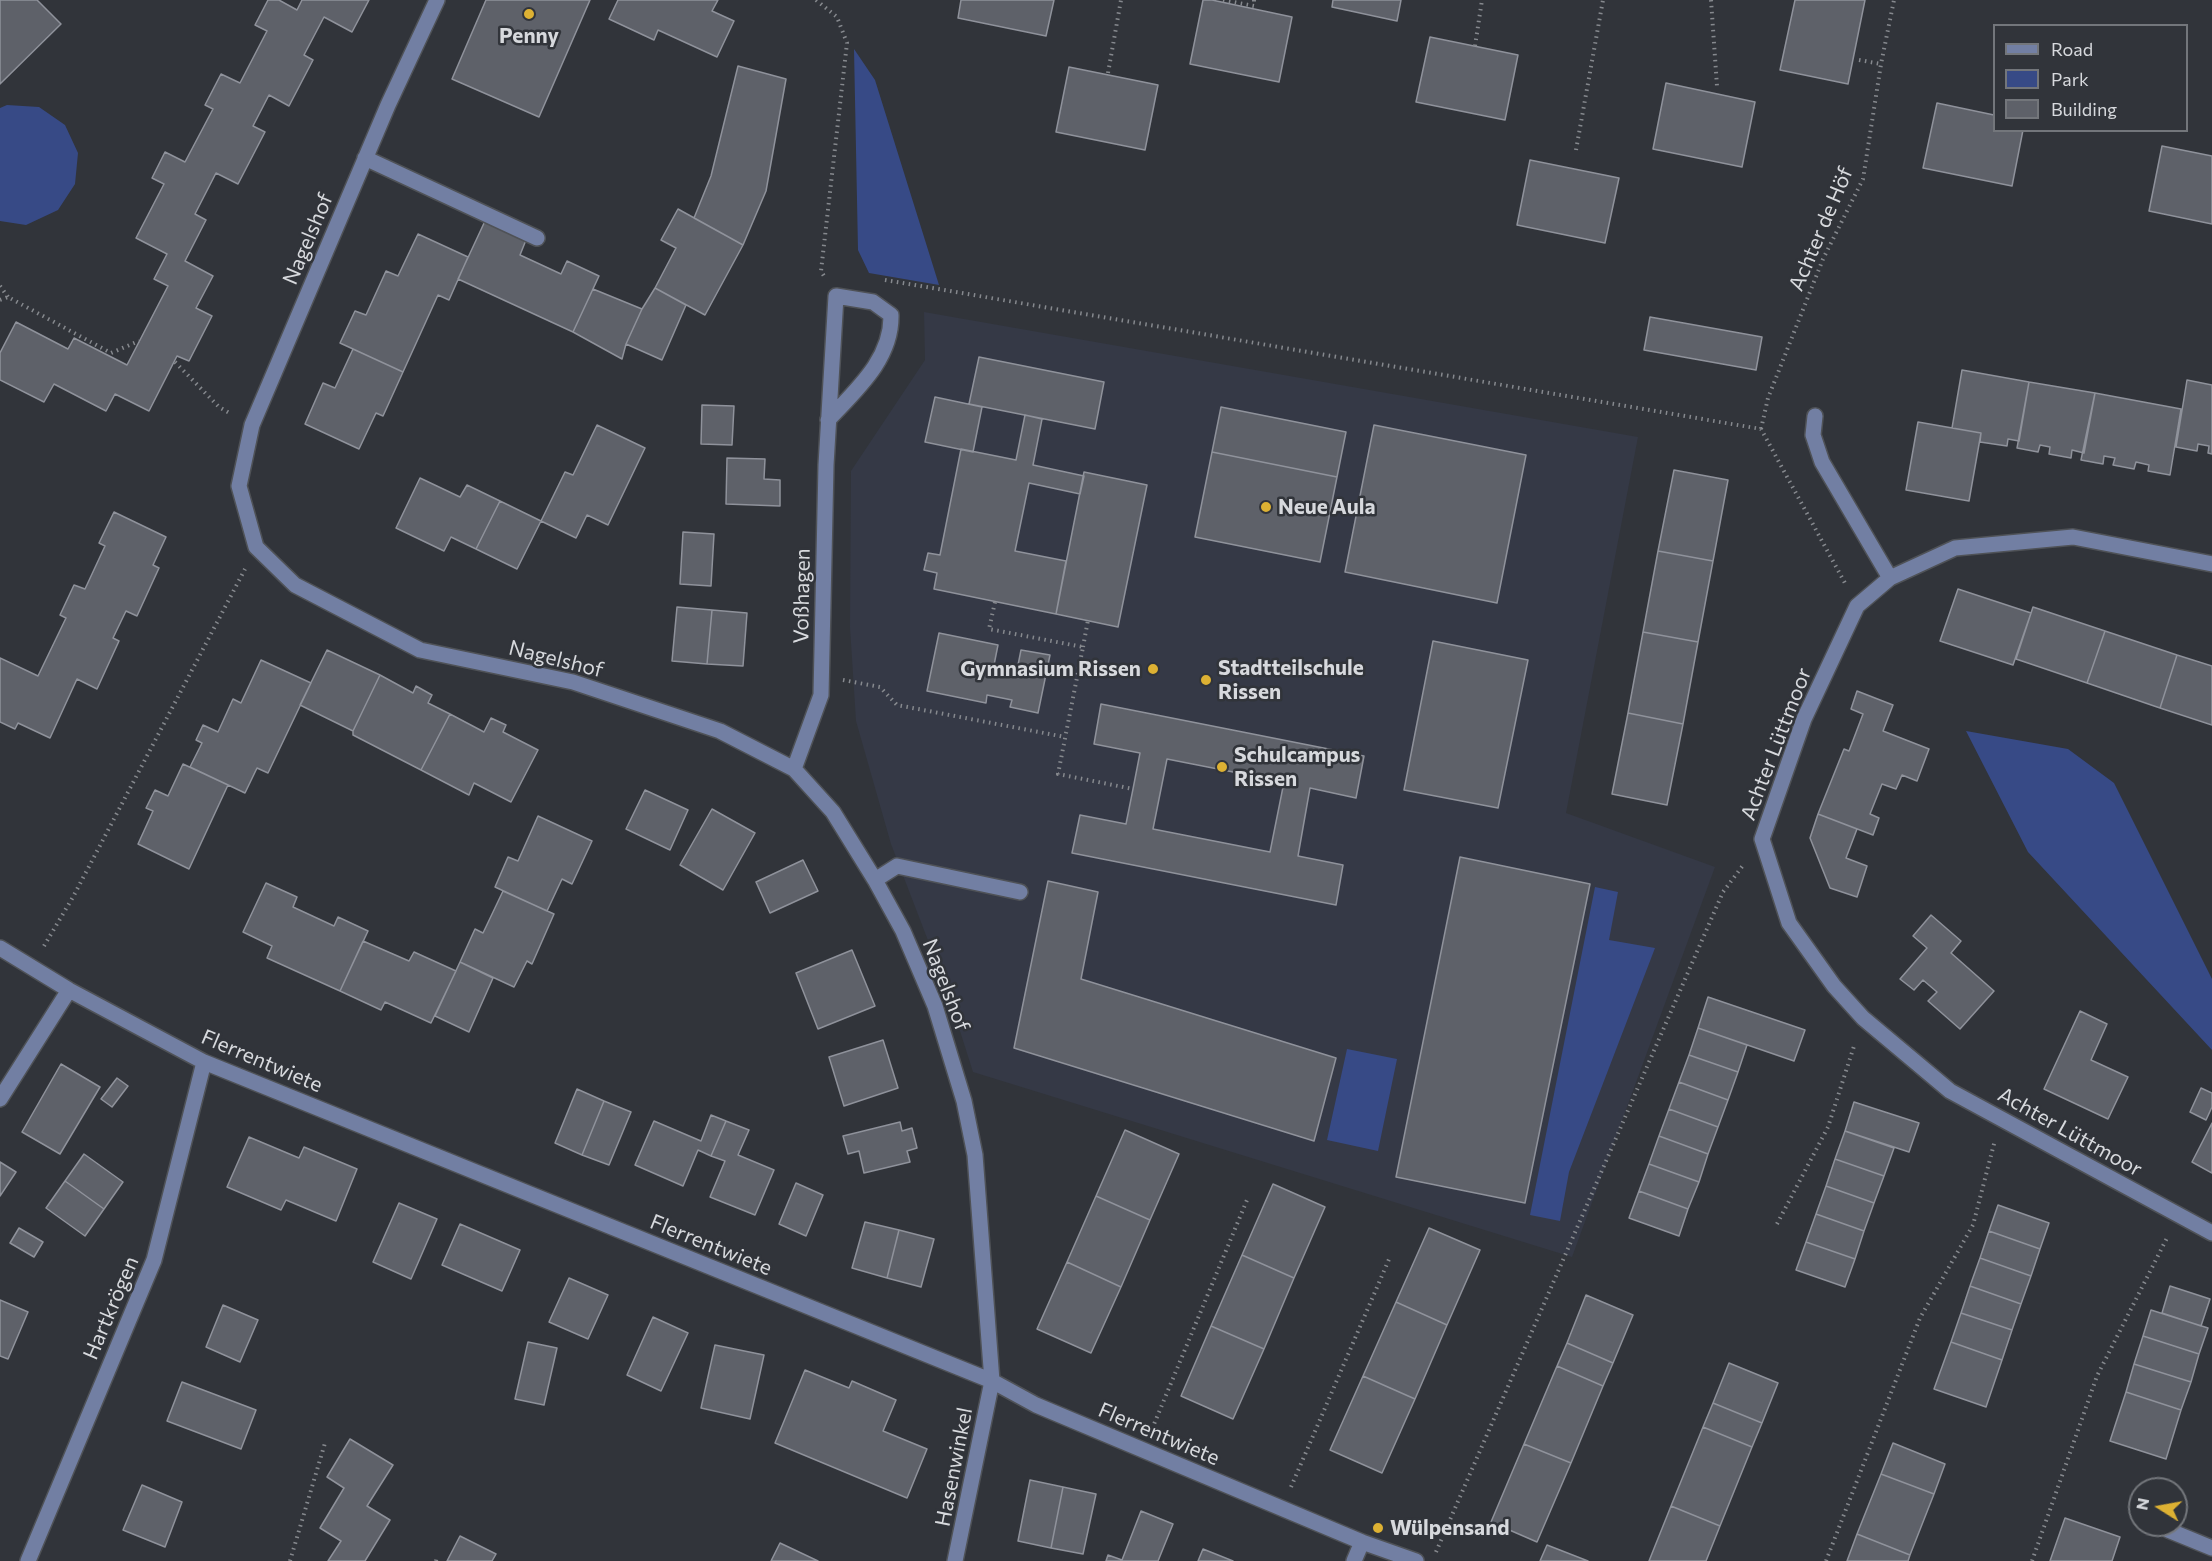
<!DOCTYPE html>
<html>
<head>
<meta charset="utf-8">
<style>
	body { margin:0 }
	#map { position:relative; width:2212px; height:1561px; overflow:hidden; background:#31343a; font-family:Commissioner,sans-serif }
	canvas { display:block }
	.legend { position:absolute; left:1993px; top:24px; width:195px; height:108px; box-sizing:border-box; background:#31343a; border:2px solid #73767b; margin:0; padding:8px 10px; list-style:none; font-size:18px; color:#d7d9dd }
	.legend li { display:flex; align-items:center; gap:12px; height:30px }
	.legend b { width:30px; border:2px solid #73767b }
	.north { position:absolute; left:2128px; top:1477px; width:60px; height:60px; box-sizing:border-box; background:#31343a; border:2px solid #73767b; border-radius:50%; rotate:281deg; font-size:16px; font-weight:700; line-height:24px; text-align:center; color:#d7d9dd }
	.north::after { content:''; display:block; margin:auto; width:21px; height:27px; background:#ddb133; clip-path:polygon(50% 0,100% 100%,50% 72%,0 100%) }
</style>
</head>
<body>
<div id="map">
<canvas width="2212" height="1561"></canvas>
<ul class="legend">
<li><b style="height:8px;background:#727fa3"></b>Road</li>
<li><b style="height:16px;background:#374a86"></b>Park</li>
<li><b style="height:16px;background:#5e6169"></b>Building</li>
</ul>
<div class="north">N</div>
</div>
<script>
const context = document.querySelector('canvas').getContext('2d');
context.lineJoin = 'round';
function fillPath(path, color) { context.fillStyle = color; context.fill(path, 'evenodd'); }
function trace(path, color, width, dash) { context.strokeStyle = color; context.lineWidth = width; context.lineCap = dash ? 'butt' : 'round'; context.setLineDash(dash || []); context.stroke(path); }
function write(font, color, halo, rows, align = 'center') {
  context.font = font + ' Commissioner,sans-serif'; context.lineWidth = 5; context.setLineDash([]); context.textBaseline = 'middle'; context.strokeStyle = halo; context.fillStyle = color; for (const [text, x, y, turn = 0] of rows) {
    context.save(); context.translate(x, y); context.rotate((+turn || 0) * Math.PI / 180); context.textAlign = isNaN(turn) ? turn : align; if (halo) context.strokeText(text, 0, 0); context.fillText(text, 0, 0); context.restore();
  }
}
const built = new Path2D(`
	M 924,312 L 1638,437 L 1566,813 L 1715,867 L 1572,1257 L 973,1072 L 947,990 L 891,844 L 856,721 L 850,627 L 851,471 L 925,360 Z`);
const green = new Path2D(`
	M 854,49 L 875,80 L 939,285 L 869,273 L 858,250 Z
	M 7,105 L 39,107 L 65,125 L 78,153 L 75,184 L 58,210 L 26,225 L 0,221 L 0,108 Z
	M 1966,731 L 2068,749 L 2114,783 L 2212,979 L 2212,1050 L 2028,852 Z
	M 1595,887 L 1618,892 L 1609,940 L 1655,948 L 1569,1172 L 1560,1221 L 1530,1215 Z
	M 1347,1049 L 1397,1059 L 1378,1151 L 1327,1140 Z`);
const building = new Path2D(`
	M 0,0 L 37,0 L 61,24 L 0,84 Z
	M 268,0 L 279,0 L 297,10 L 302,0 L 369,0 L 352,32 L 324,17 L 304,55 L 313,60 L 289,106 L 269,95 L 253,126 L 265,132 L 238,184 L 216,173 L 195,214 L 206,220 L 185,261 L 213,276 L 196,308 L 212,316 L 189,361 L 177,356 L 149,411 L 115,394 L 106,411 L 54,384 L 44,402 L 0,380 L 0,353 L 16,322 L 68,349 L 74,338 L 127,365 L 168,286 L 154,279 L 167,254 L 136,238 L 164,184 L 152,178 L 165,152 L 185,162 L 213,109 L 205,105 L 221,74 L 240,83 L 267,31 L 255,25 Z
	M 486,0 L 590,0 L 539,117 L 452,79 Z
	M 618,0 L 718,0 L 712,11 L 734,21 L 717,57 L 658,30 L 654,40 L 609,19 Z
	M 961,0 L 1054,0 L 1046,36 L 958,18 Z
	M 1203,0 L 1212,0 L 1292,17 L 1279,82 L 1190,64 Z
	M 1333,0 L 1401,0 L 1397,21 L 1332,7 Z
	M 1795,0 L 1865,0 L 1848,84 L 1780,70 Z
	M 1430,37 L 1518,55 L 1505,120 L 1416,102 Z
	M 738,66 L 786,79 L 766,191 L 743,245 L 694,218 L 711,176 Z
	M 1069,67 L 1158,85 L 1145,150 L 1056,132 Z
	M 1666,83 L 1755,102 L 1742,167 L 1653,149 Z
	M 1937,103 L 1994,115 L 1994,130 L 2023,130 L 2012,186 L 1923,168 Z
	M 2162,146 L 2212,156 L 2212,224 L 2149,211 Z
	M 1530,160 L 1619,178 L 1605,243 L 1517,225 Z
	M 678,209 L 743,245 L 705,315 L 655,288 L 676,248 L 661,240 Z
	M 485,221 L 526,240 L 520,255 L 561,274 L 567,261 L 599,276 L 573,332 L 458,279 Z
	M 418,234 L 468,257 L 449,300 L 438,295 L 403,372 L 340,343 L 355,311 L 366,315 L 386,271 L 398,276 Z
	M 655,288 L 686,305 L 662,360 L 626,344 L 642,309 Z
	M 593,289 L 642,309 L 626,344 L 622,359 L 573,332 Z
	M 1650,317 L 1762,337 L 1756,370 L 1644,350 Z
	M 353,349 L 403,372 L 383,416 L 376,413 L 359,449 L 305,424 L 323,383 L 335,388 Z
	M 979,357 L 1104,382 L 1095,429 L 969,404 Z
	M 1962,370 L 2029,382 L 2019,441 L 2008,439 L 2007,446 L 1980,442 L 1981,433 L 1952,428 Z
	M 2187,380 L 2212,385 L 2212,454 L 2208,453 L 2209,446 L 2198,444 L 2197,451 L 2176,447 Z
	M 2029,382 L 2095,393 L 2084,453 L 2072,450 L 2071,458 L 2049,454 L 2050,447 L 2040,445 L 2038,452 L 2017,448 Z
	M 2095,393 L 2181,409 L 2170,475 L 2148,471 L 2149,465 L 2136,462 L 2134,469 L 2113,465 L 2115,458 L 2104,456 L 2103,464 L 2081,460 Z
	M 935,397 L 982,407 L 973,452 L 925,442 Z
	M 702,405 L 734,406 L 732,445 L 701,444 Z
	M 1221,407 L 1346,432 L 1337,477 L 1212,452 Z
	M 1025,415 L 1042,419 L 1033,465 L 1084,476 L 1080,494 L 1029,483 L 1015,551 L 1066,561 L 1056,614 L 934,589 L 937,573 L 924,570 L 928,553 L 940,555 L 961,449 L 1016,460 Z
	M 1918,422 L 1981,433 L 1969,501 L 1906,490 Z
	M 597,425 L 645,448 L 608,525 L 587,515 L 576,538 L 541,521 L 565,472 L 573,475 Z
	M 1374,425 L 1526,455 L 1497,603 L 1345,572 Z
	M 1212,452 L 1337,477 L 1320,562 L 1195,537 Z
	M 727,458 L 765,459 L 764,479 L 780,480 L 780,506 L 726,504 Z
	M 1674,470 L 1728,480 L 1713,561 L 1658,551 Z
	M 1084,472 L 1147,485 L 1118,627 L 1056,614 Z
	M 420,478 L 460,497 L 467,485 L 500,501 L 476,549 L 451,537 L 444,551 L 396,528 Z
	M 500,501 L 541,521 L 517,569 L 476,549 Z
	M 114,512 L 166,537 L 153,565 L 159,568 L 137,616 L 126,611 L 113,638 L 119,641 L 97,689 L 77,679 L 50,738 L 18,723 L 15,729 L 0,722 L 0,658 L 38,676 L 66,618 L 60,615 L 74,585 L 85,589 L 105,546 L 99,543 Z
	M 683,532 L 714,534 L 711,586 L 680,584 Z
	M 1658,551 L 1713,561 L 1698,642 L 1643,632 Z
	M 1958,589 L 2031,613 L 2013,665 L 1940,641 Z
	M 677,607 L 712,610 L 707,664 L 672,661 Z
	M 2033,607 L 2105,631 L 2087,683 L 2016,659 Z
	M 712,610 L 747,613 L 743,666 L 707,664 Z
	M 2105,631 L 2177,655 L 2160,708 L 2087,683 Z
	M 1643,632 L 1698,642 L 1683,724 L 1628,713 Z
	M 939,633 L 998,645 L 994,665 L 1017,670 L 1021,650 L 1050,655 L 1038,713 L 1010,707 L 1012,700 L 987,695 L 986,703 L 927,691 Z
	M 1433,641 L 1528,660 L 1498,808 L 1404,790 Z
	M 327,650 L 380,675 L 353,731 L 300,705 Z
	M 2177,655 L 2212,666 L 2212,725 L 2160,708 Z
	M 261,660 L 311,683 L 268,773 L 257,768 L 245,793 L 190,767 L 202,743 L 196,740 L 203,725 L 218,732 L 233,699 L 241,703 Z
	M 380,675 L 413,693 L 416,686 L 432,695 L 428,703 L 450,714 L 421,770 L 353,735 L 353,731 Z
	M 1857,691 L 1893,705 L 1883,731 L 1929,749 L 1917,781 L 1902,775 L 1896,789 L 1882,784 L 1870,814 L 1879,818 L 1873,835 L 1818,814 L 1844,749 L 1849,751 L 1863,714 L 1851,709 Z
	M 1101,704 L 1364,756 L 1356,798 L 1310,788 L 1298,856 L 1343,865 L 1336,905 L 1072,853 L 1080,815 L 1126,824 L 1133,789 L 1140,753 L 1094,744 ZM 1167,759 L 1284,782 L 1270,852 L 1153,829 Z
	M 1628,713 L 1683,724 L 1667,805 L 1612,794 Z
	M 450,714 L 484,732 L 491,718 L 506,725 L 503,732 L 538,750 L 511,802 L 474,783 L 469,795 L 421,770 Z
	M 183,764 L 228,785 L 189,869 L 138,844 L 153,811 L 146,808 L 155,790 L 168,796 Z
	M 645,790 L 688,810 L 670,850 L 626,829 Z
	M 712,809 L 755,833 L 723,890 L 680,865 Z
	M 1818,814 L 1857,829 L 1846,858 L 1867,866 L 1857,897 L 1830,888 L 1810,838 Z
	M 538,816 L 592,841 L 572,884 L 562,879 L 547,911 L 495,887 L 508,857 L 518,861 Z
	M 1460,857 L 1590,884 L 1525,1203 L 1396,1177 Z
	M 803,860 L 818,891 L 770,913 L 756,882 Z
	M 1048,881 L 1098,892 L 1081,979 L 1336,1058 L 1314,1141 L 1014,1048 Z
	M 266,883 L 297,897 L 293,907 L 334,926 L 338,917 L 368,931 L 340,991 L 267,958 L 272,946 L 243,932 Z
	M 503,891 L 554,914 L 532,964 L 527,961 L 514,987 L 460,962 L 475,929 L 483,933 Z
	M 1931,915 L 1961,941 L 1951,953 L 1994,991 L 1960,1029 L 1928,1001 L 1937,992 L 1923,980 L 1914,990 L 1900,979 L 1927,948 L 1913,936 Z
	M 363,941 L 409,961 L 414,952 L 456,971 L 431,1023 L 385,1002 L 381,1010 L 340,991 Z
	M 852,950 L 875,1006 L 818,1029 L 796,973 Z
	M 460,962 L 493,978 L 469,1032 L 435,1016 Z
	M 1708,997 L 1805,1030 L 1794,1061 L 1698,1028 Z
	M 2080,1011 L 2107,1024 L 2091,1060 L 2128,1077 L 2108,1119 L 2044,1089 Z
	M 1698,1028 L 1747,1045 L 1738,1072 L 1689,1055 Z
	M 883,1040 L 898,1088 L 844,1106 L 829,1057 Z
	M 1689,1055 L 1738,1072 L 1728,1100 L 1679,1082 Z
	M 61,1064 L 100,1087 L 60,1154 L 22,1132 Z
	M 117,1078 L 128,1086 L 112,1107 L 101,1099 Z
	M 1679,1082 L 1728,1100 L 1718,1127 L 1669,1109 Z
	M 2201,1088 L 2212,1093 L 2212,1107 L 2206,1120 L 2190,1112 Z
	M 577,1089 L 604,1101 L 582,1155 L 555,1143 Z
	M 604,1101 L 631,1112 L 609,1165 L 582,1155 Z
	M 1854,1102 L 1919,1123 L 1909,1152 L 1845,1131 Z
	M 1669,1109 L 1718,1127 L 1708,1154 L 1659,1136 Z
	M 711,1115 L 726,1121 L 711,1156 L 698,1150 L 683,1186 L 635,1165 L 654,1121 L 701,1141 Z
	M 726,1121 L 749,1130 L 738,1155 L 774,1170 L 755,1215 L 710,1197 L 725,1161 L 711,1156 Z
	M 900,1122 L 902,1131 L 912,1128 L 917,1148 L 907,1151 L 910,1162 L 864,1173 L 859,1151 L 848,1154 L 843,1136 Z
	M 2212,1123 L 2212,1173 L 2192,1162 Z
	M 1125,1130 L 1179,1154 L 1150,1220 L 1096,1196 Z
	M 1845,1131 L 1894,1148 L 1884,1176 L 1835,1159 Z
	M 1659,1136 L 1708,1154 L 1699,1182 L 1649,1164 Z
	M 249,1137 L 299,1158 L 304,1147 L 357,1169 L 336,1221 L 286,1200 L 281,1210 L 227,1187 Z
	M 84,1154 L 123,1182 L 104,1209 L 65,1181 Z
	M 1835,1159 L 1884,1176 L 1874,1203 L 1826,1186 Z
	M 0,1162 L 16,1172 L 0,1196 Z
	M 1649,1164 L 1699,1182 L 1688,1209 L 1639,1191 Z
	M 65,1181 L 104,1209 L 85,1236 L 46,1208 Z
	M 796,1183 L 823,1195 L 806,1236 L 779,1224 Z
	M 1273,1184 L 1325,1207 L 1294,1278 L 1242,1255 Z
	M 1826,1186 L 1874,1203 L 1864,1231 L 1816,1214 Z
	M 1639,1191 L 1688,1209 L 1679,1236 L 1629,1218 Z
	M 1096,1196 L 1150,1220 L 1121,1287 L 1067,1262 Z
	M 399,1203 L 437,1219 L 411,1279 L 373,1262 Z
	M 1998,1205 L 2049,1223 L 2040,1249 L 1989,1231 Z
	M 1816,1214 L 1864,1231 L 1855,1259 L 1806,1242 Z
	M 865,1222 L 899,1230 L 887,1278 L 852,1268 Z
	M 460,1224 L 520,1250 L 502,1291 L 442,1265 Z
	M 19,1228 L 43,1242 L 34,1257 L 10,1243 Z
	M 1429,1228 L 1480,1250 L 1447,1325 L 1396,1302 Z
	M 899,1230 L 934,1239 L 921,1287 L 887,1278 Z
	M 1989,1231 L 2040,1249 L 2031,1276 L 1980,1258 Z
	M 1806,1242 L 1855,1259 L 1845,1287 L 1796,1270 Z
	M 1242,1255 L 1294,1278 L 1264,1349 L 1211,1326 Z
	M 1980,1258 L 2031,1276 L 2021,1304 L 1970,1286 Z
	M 1067,1262 L 1121,1287 L 1091,1353 L 1037,1329 Z
	M 569,1278 L 608,1295 L 588,1339 L 549,1322 Z
	M 1970,1286 L 2021,1304 L 2012,1330 L 1961,1313 Z
	M 2170,1286 L 2210,1299 L 2201,1326 L 2162,1313 Z
	M 1586,1295 L 1633,1315 L 1613,1363 L 1567,1343 Z
	M 0,1300 L 28,1312 L 8,1359 L 0,1356 Z
	M 1396,1302 L 1447,1325 L 1415,1399 L 1363,1376 Z
	M 223,1305 L 258,1320 L 240,1362 L 206,1347 Z
	M 2151,1310 L 2208,1328 L 2199,1354 L 2143,1336 Z
	M 1961,1313 L 2012,1330 L 2002,1360 L 1951,1342 Z
	M 653,1317 L 688,1333 L 661,1391 L 627,1375 Z
	M 1211,1326 L 1264,1349 L 1233,1419 L 1181,1396 Z
	M 2143,1336 L 2199,1354 L 2191,1382 L 2134,1364 Z
	M 528,1342 L 557,1348 L 544,1405 L 515,1399 Z
	M 1951,1342 L 2002,1360 L 1986,1407 L 1934,1389 Z
	M 1567,1343 L 1613,1363 L 1603,1386 L 1557,1366 Z
	M 715,1345 L 764,1355 L 750,1419 L 701,1408 Z
	M 1729,1363 L 1778,1383 L 1762,1423 L 1713,1403 Z
	M 2134,1364 L 2191,1382 L 2181,1410 L 2126,1392 Z
	M 1557,1366 L 1603,1386 L 1571,1463 L 1524,1444 Z
	M 805,1370 L 849,1388 L 852,1381 L 896,1400 L 883,1431 L 927,1449 L 907,1498 L 775,1443 Z
	M 1363,1376 L 1415,1399 L 1382,1473 L 1330,1450 Z
	M 182,1382 L 256,1410 L 241,1449 L 167,1421 Z
	M 2126,1392 L 2181,1410 L 2166,1459 L 2110,1441 Z
	M 1713,1403 L 1762,1423 L 1752,1447 L 1703,1427 Z
	M 1703,1427 L 1752,1447 L 1720,1526 L 1671,1506 Z
	M 350,1439 L 393,1465 L 367,1506 L 390,1520 L 365,1561 L 328,1561 L 341,1541 L 320,1528 L 344,1488 L 327,1477 Z
	M 1893,1443 L 1945,1464 L 1934,1494 L 1881,1474 Z
	M 1524,1444 L 1571,1463 L 1537,1542 L 1491,1522 Z
	M 1881,1474 L 1934,1494 L 1910,1555 L 1857,1534 Z
	M 1030,1480 L 1063,1487 L 1051,1548 L 1018,1541 Z
	M 142,1485 L 182,1502 L 165,1547 L 123,1530 Z
	M 1063,1487 L 1096,1494 L 1083,1554 L 1051,1548 Z
	M 1671,1506 L 1720,1526 L 1706,1561 L 1649,1561 Z
	M 1141,1511 L 1173,1524 L 1158,1561 L 1106,1561 L 1108,1555 L 1122,1560 Z
	M 2065,1518 L 2120,1537 L 2112,1561 L 2050,1561 Z
	M 1857,1534 L 1910,1555 L 1908,1561 L 1847,1561 Z
	M 460,1536 L 496,1554 L 492,1561 L 447,1561 Z
	M 780,1543 L 818,1561 L 771,1561 Z
	M 1547,1545 L 1588,1561 L 1540,1561 Z
	M 1203,1549 L 1233,1561 L 1198,1561 Z`);
const path = new Path2D(`
	M 816,0 L 837,17 L 847,43 L 821,271 L 824,276
	M 1223,0 L 1254,6 L 1254,0
	M 1711,0 L 1717,86
	M 1475,46 L 1482,0
	M 1859,60 L 1881,64
	M 1108,73 L 1121,0
	M 1576,150 L 1603,0
	M 885,280 L 1761,429 L 1846,585
	M 0,286 L 8,297
	M 0,300 L 8,297 L 111,353 L 139,341
	M 175,362 L 219,407 L 231,414
	M 1761,429 L 1768,398 L 1823,259 L 1863,179 L 1881,64 L 1894,0
	M 995,602 L 989,629 L 1083,647 L 1058,774 L 1133,789
	M 1083,647 L 1088,620
	M 843,680 L 880,687 L 897,705 L 1065,737
	M 44,946 L 73,897 L 245,569
	M 1777,1224 L 1828,1127 L 1855,1043
	M 1152,1429 L 1247,1200
	M 1291,1487 L 1390,1257
	M 1436,1552 L 1723,892 L 1744,864
	M 290,1561 L 325,1443
	M 436,1561 L 437,1556
	M 1826,1561 L 1920,1318 L 1973,1225 L 1995,1140
	M 2032,1561 L 2097,1376 L 2168,1236`);
const minor = new Path2D(`
	M 437,0 L 388,105 L 252,425 L 239,486 L 256,547 L 295,585 L 420,650 L 573,682 L 720,731 L 794,769 L 833,812 L 875,880 L 903,931 L 935,1006 L 964,1101 L 975,1155 L 992,1381 L 955,1561
	M 365,158 L 537,238
	M 1815,416 L 1813,435 L 1822,462 L 1890,578
	M 2212,564 L 2073,537 L 1955,548 L 1890,578 L 1857,606 L 1804,719 L 1762,839 L 1789,923 L 1834,986 L 1863,1018 L 1950,1091 L 2212,1233
	M 794,769 L 821,695 L 826,465 L 836,296 L 873,302 L 891,315 C 892,359 856,390 828,420
	M 875,880 L 897,866 L 1020,892
	M 0,948 L 69,990 L 204,1062 L 992,1381 L 1036,1405 L 1362,1542 L 1416,1561
	M 0,1099 L 69,990
	M 2168,1530 L 2212,1548
	M 28,1561 L 154,1260 L 204,1062
	M 1354,1561 L 1362,1542`);
const markers = [
	[529,14,6,"#ddb133"],
	[1266,507,6,"#ddb133"],
	[1153,669,6,"#ddb133"],
	[1206,680,6,"#ddb133"],
	[1222,767,6,"#ddb133"],
	[1378,1528,6,"#ddb133"]
];
const poiNames = [
	["Penny",529,36,"center"],
	["Neue Aula",1278,507],
	["Stadtteilschule",1218,668],
	["Rissen",1218,692],
	["Gymnasium Rissen",1141,669,"right"],
	["Schulcampus",1234,755],
	["Rissen",1234,779],
	["Wülpensand",1390,1528]
];
const streetNames = [
	["Achter de Höf",1821,229,-67],
	["Nagelshof",308,239,-67],
	["Voßhagen",802,596,-89],
	["Nagelshof",556,659,14],
	["Achter Lüttmoor",1776,744,-69],
	["Nagelshof",946,985,69],
	["Flerrentwiete",262,1061,23],
	["Achter Lüttmoor",2070,1132,29],
	["Flerrentwiete",711,1245,22],
	["Hartkrögen",111,1308,-67],
	["Flerrentwiete",1159,1434,23],
	["Hasenwinkel",954,1467,-79]
];
fillPath(built, '#353946');
fillPath(green, '#374a86');
fillPath(building, '#5e6169');
trace(building, '#8f929b', 1.5);
trace(minor, '#4f5257', 18);
trace(path, '#86898e', 4, [1.5, 4.5]);
trace(minor, '#727fa3', 15);
for (const [x, y, r, color] of markers) { const dot = new Path2D(); dot.arc(x, y, r, 0, 2 * Math.PI); context.fillStyle = color; context.fill(dot); trace(dot, '#31343a', 2); }
write('bold 21px', '#d7d9dd', '#31343a', poiNames, 'left');
write('21px', '#d7d9dd', '#31343a', streetNames);
</script>
</body>
</html>
